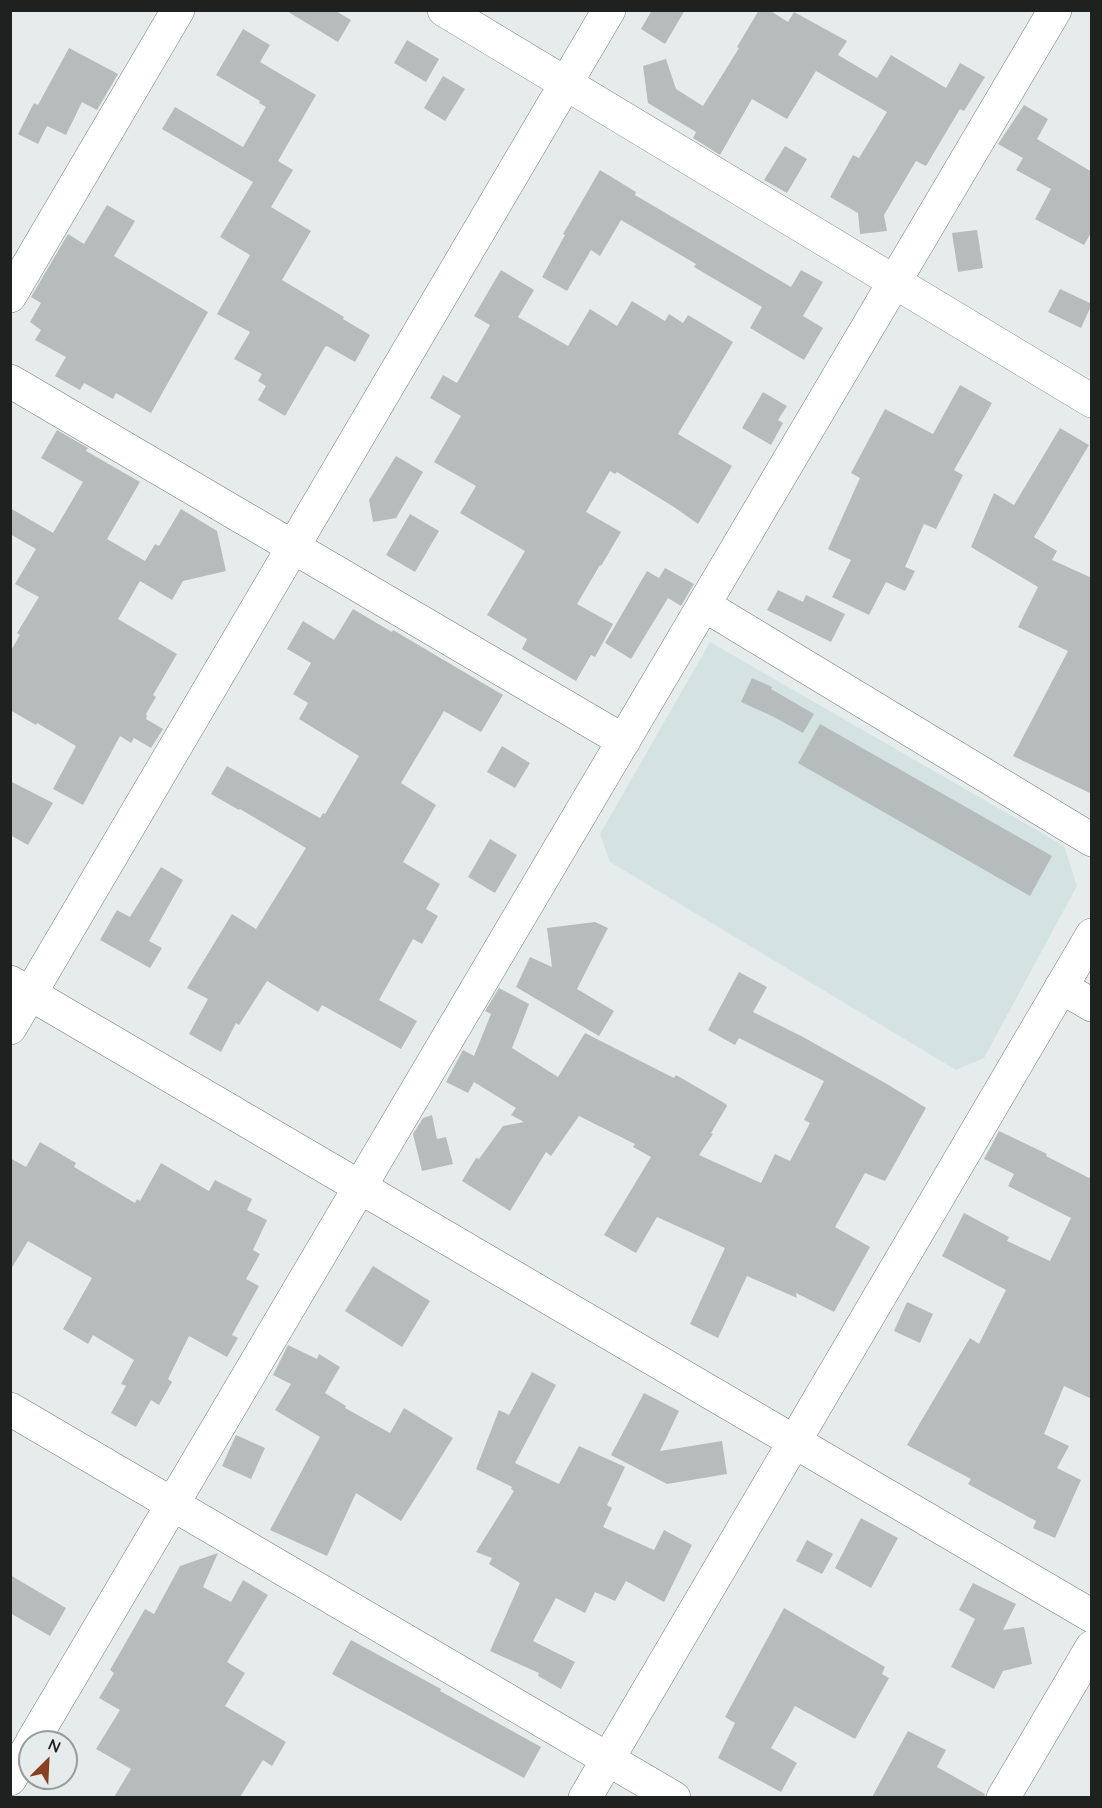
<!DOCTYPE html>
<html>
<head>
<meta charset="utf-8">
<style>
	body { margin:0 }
	#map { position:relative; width:1102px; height:1808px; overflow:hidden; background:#e6ecec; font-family:Quicksand,sans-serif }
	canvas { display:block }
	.frame { position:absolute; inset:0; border:12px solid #1f2121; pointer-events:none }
	.north { position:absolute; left:18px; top:1730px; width:60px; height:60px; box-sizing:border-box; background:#e6ecec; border:2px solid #969b9b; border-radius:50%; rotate:24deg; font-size:16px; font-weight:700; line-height:24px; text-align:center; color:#1f2121 }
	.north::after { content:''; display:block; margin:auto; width:21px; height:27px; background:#884020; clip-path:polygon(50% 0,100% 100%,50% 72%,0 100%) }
</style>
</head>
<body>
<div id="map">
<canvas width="1102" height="1808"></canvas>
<div class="frame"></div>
<div class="north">N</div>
</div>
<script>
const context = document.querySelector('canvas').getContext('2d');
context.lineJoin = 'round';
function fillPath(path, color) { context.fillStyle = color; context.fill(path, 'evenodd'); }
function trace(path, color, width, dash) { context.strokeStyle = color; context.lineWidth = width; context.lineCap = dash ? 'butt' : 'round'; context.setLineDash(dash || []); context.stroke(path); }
const built = new Path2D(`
	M 710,642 L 1064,846 L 1077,886 L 984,1058 L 956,1070 L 610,862 L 600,834 Z`);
const building = new Path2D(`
	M 285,10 L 334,10 L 351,20 L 338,42 Z
	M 652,10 L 685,10 L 665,44 L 641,29 Z
	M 759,10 L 769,10 L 788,22 L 794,12 L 847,41 L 838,55 L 877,78 L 891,55 L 946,88 L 960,63 L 985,77 L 964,111 L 960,109 L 926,166 L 916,161 L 884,215 L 887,231 L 860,234 L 858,213 L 830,197 L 853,155 L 859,158 L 887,112 L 816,71 L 787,119 L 752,99 L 720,155 L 693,138 L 696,132 L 648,103 L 643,66 L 666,59 L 676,89 L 703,106 L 739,48 L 737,47 Z
	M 243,29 L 270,45 L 260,62 L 316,95 L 278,161 L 293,170 L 271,207 L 311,231 L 282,280 L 344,317 L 343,319 L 370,335 L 355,362 L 327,346 L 325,347 L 285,416 L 258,400 L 266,386 L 258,381 L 262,374 L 234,359 L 250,332 L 217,314 L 250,255 L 220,237 L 253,182 L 162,129 L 175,107 L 243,147 L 266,107 L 259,103 L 260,101 L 216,75 Z
	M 407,40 L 439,59 L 426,82 L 394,63 Z
	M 69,48 L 118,74 L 97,110 L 82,102 L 66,135 L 47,126 L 38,144 L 18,134 L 34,103 L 38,105 Z
	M 443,76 L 465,89 L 445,121 L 424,108 Z
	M 1024,105 L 1048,119 L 1037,139 L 1092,172 L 1092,231 L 1084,245 L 1035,219 L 1051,189 L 1016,170 L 1023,158 L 998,144 Z
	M 785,146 L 807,159 L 787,193 L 764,180 Z
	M 600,170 L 636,192 L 635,195 L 791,287 L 801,270 L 823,282 L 803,316 L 823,328 L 804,360 L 750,328 L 762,307 L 694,267 L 696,264 L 621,220 L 600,256 L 591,250 L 567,291 L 542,277 L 565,235 L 563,234 Z
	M 107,205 L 135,221 L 114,256 L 208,312 L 151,413 L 116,393 L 113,399 L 84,383 L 80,390 L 55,376 L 66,357 L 35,340 L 41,330 L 30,322 L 41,303 L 31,297 L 68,234 L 84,244 Z
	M 977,230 L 983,268 L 958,272 L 952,233 Z
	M 501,270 L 534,290 L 518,317 L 568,346 L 590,309 L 617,326 L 632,301 L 665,321 L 669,314 L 683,323 L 688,315 L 733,342 L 678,434 L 732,466 L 698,524 L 674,507 L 617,472 L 615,474 L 610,471 L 586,512 L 621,532 L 601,566 L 600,565 L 577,604 L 613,624 L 595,657 L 591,655 L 576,681 L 522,649 L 527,639 L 487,615 L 525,551 L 460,513 L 476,486 L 434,462 L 461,416 L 430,398 L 443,375 L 457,383 L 490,325 L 474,316 Z
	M 1060,289 L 1092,304 L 1081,328 L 1048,312 Z
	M 960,385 L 992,403 L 954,470 L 963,475 L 936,529 L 924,524 L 905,567 L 915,571 L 905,591 L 886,582 L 869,615 L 832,597 L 851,560 L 828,549 L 860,478 L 851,473 L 885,409 L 933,434 Z
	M 763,392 L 787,406 L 778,420 L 783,423 L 771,445 L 742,428 Z
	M 1060,428 L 1089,445 L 1034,537 L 1057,551 L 1052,560 L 1092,578 L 1092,794 L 1013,756 L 1068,651 L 1018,627 L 1038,587 L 971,547 L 994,493 L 1014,505 Z
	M 57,430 L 88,448 L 86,451 L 140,482 L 107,539 L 145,561 L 155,544 L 159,546 L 181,509 L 217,531 L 226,571 L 183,581 L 172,600 L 140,581 L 118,619 L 177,654 L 153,695 L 156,697 L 146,714 L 147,716 L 146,719 L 163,729 L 151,748 L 134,738 L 131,743 L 120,736 L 83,805 L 53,789 L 76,746 L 37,723 L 36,725 L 10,710 L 10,652 L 20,635 L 17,633 L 39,597 L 15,584 L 36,549 L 10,534 L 10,508 L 53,533 L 83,482 L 41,458 Z
	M 396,456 L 423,472 L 396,518 L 373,522 L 369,500 Z
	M 410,514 L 439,531 L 415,572 L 386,555 Z
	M 665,568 L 694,584 L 681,606 L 668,598 L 631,659 L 605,643 L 647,571 L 659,578 Z
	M 778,590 L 803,602 L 806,595 L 845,614 L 831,642 L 767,610 Z
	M 353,609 L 392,632 L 393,630 L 503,695 L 481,732 L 444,711 L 401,783 L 436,805 L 403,862 L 440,884 L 426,909 L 438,916 L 422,944 L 413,939 L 379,1000 L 417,1021 L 401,1049 L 322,1005 L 318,1012 L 267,981 L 239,1025 L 236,1023 L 221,1052 L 189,1034 L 208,999 L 187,988 L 232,914 L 256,929 L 306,848 L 240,809 L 239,810 L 211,794 L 227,766 L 320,818 L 323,813 L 325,814 L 359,756 L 299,719 L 308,703 L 293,694 L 311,663 L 287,649 L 303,621 L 334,640 Z
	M 752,678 L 772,687 L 771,689 L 814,714 L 803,733 L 774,717 L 741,702 Z
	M 820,724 L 1052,856 L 1030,896 L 798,763 Z
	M 502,746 L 530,763 L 515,788 L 487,772 Z
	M 10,781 L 53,803 L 28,845 L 10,835 Z
	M 490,839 L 517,855 L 495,893 L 468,877 Z
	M 161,867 L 183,880 L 149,941 L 162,948 L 150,968 L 100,940 L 117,910 L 130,917 Z
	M 595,922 L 608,928 L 577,989 L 614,1011 L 599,1036 L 516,987 L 530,957 L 552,967 L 547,928 Z
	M 739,972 L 767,987 L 753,1012 L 803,1037 L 887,1084 L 926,1108 L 885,1181 L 865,1173 L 835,1227 L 870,1247 L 834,1312 L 796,1293 L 797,1298 L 747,1276 L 718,1338 L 690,1324 L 725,1248 L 657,1217 L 636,1253 L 604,1235 L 651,1157 L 633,1147 L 635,1144 L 579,1116 L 551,1156 L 546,1152 L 510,1211 L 462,1181 L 476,1158 L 479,1159 L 503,1126 L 524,1122 L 511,1115 L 516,1108 L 474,1082 L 468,1093 L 446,1082 L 463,1050 L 474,1056 L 491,1014 L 485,1011 L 499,988 L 529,1004 L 512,1048 L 558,1077 L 585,1033 L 674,1078 L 676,1075 L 726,1104 L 727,1106 L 711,1133 L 713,1134 L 699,1155 L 761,1183 L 775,1154 L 790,1161 L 810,1123 L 804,1120 L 824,1081 L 739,1038 L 735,1045 L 708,1030 Z
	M 432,1115 L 437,1139 L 446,1137 L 453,1164 L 422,1171 L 413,1134 L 423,1118 Z
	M 999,1131 L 1047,1154 L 1046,1156 L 1089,1178 L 1092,1174 L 1092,1399 L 1064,1386 L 1044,1434 L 1069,1446 L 1057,1468 L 1081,1480 L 1055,1538 L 1033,1528 L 1036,1521 L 968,1484 L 971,1479 L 907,1445 L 970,1338 L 979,1344 L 1006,1290 L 942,1256 L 964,1213 L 1009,1237 L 1007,1241 L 1050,1261 L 1071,1218 L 1008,1186 L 1014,1174 L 984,1159 Z
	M 40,1142 L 76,1163 L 74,1167 L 135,1203 L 137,1199 L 140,1201 L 161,1163 L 209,1191 L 215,1180 L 252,1199 L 247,1210 L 267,1220 L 253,1250 L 260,1254 L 246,1279 L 259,1286 L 232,1335 L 238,1338 L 227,1357 L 189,1336 L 168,1379 L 172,1382 L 159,1405 L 151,1400 L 136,1427 L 111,1413 L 126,1386 L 121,1384 L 134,1360 L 93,1335 L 88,1344 L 63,1329 L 92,1278 L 28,1241 L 10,1271 L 10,1158 L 26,1167 Z
	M 373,1266 L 430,1301 L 402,1347 L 345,1311 Z
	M 907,1302 L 933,1314 L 920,1343 L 894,1331 Z
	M 288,1345 L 317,1359 L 319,1354 L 340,1367 L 325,1393 L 346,1406 L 345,1408 L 390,1433 L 404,1408 L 453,1438 L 401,1521 L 356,1493 L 327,1556 L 270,1530 L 320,1437 L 275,1410 L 291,1384 L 273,1375 Z
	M 532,1372 L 556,1385 L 515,1463 L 559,1484 L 579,1446 L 625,1467 L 607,1505 L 612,1508 L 603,1527 L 654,1550 L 664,1530 L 692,1545 L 664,1602 L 626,1581 L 615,1601 L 595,1592 L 585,1613 L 556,1598 L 533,1641 L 575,1662 L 561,1689 L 538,1676 L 539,1673 L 490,1651 L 520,1583 L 489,1564 L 492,1558 L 476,1552 L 514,1491 L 511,1489 L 512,1487 L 476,1469 L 499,1410 L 509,1415 Z
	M 644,1393 L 679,1411 L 660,1451 L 722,1441 L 727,1474 L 667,1484 L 611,1455 Z
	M 236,1435 L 265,1448 L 251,1479 L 222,1466 Z
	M 861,1518 L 898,1538 L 871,1588 L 835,1568 Z
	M 807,1540 L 833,1554 L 822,1574 L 796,1561 Z
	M 218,1553 L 203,1587 L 231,1602 L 243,1580 L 268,1595 L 227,1662 L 245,1673 L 225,1706 L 286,1742 L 272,1766 L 263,1760 L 240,1797 L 114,1797 L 131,1769 L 96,1749 L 120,1710 L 99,1698 L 114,1673 L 110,1670 L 145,1609 L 154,1614 L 180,1566 Z
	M 10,1575 L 66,1608 L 50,1636 L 10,1613 Z
	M 973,1583 L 1016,1604 L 1003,1630 L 1024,1627 L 1032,1664 L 1003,1671 L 994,1689 L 951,1667 L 975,1619 L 959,1610 Z
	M 784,1608 L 885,1667 L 882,1674 L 889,1678 L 855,1739 L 795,1706 L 771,1748 L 797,1763 L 781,1792 L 718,1758 L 735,1723 L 725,1717 Z
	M 351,1640 L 441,1689 L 440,1691 L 541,1747 L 524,1778 L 332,1674 Z
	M 908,1731 L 946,1750 L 937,1767 L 985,1794 L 984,1797 L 872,1797 Z`);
const minor = new Path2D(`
	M 444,10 L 1092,401
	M 10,296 L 178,10
	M 10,381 L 624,741
	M 704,605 L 1092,840
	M 10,982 L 1092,1616
	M 1061,987 L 1092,1005
	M 10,1028 L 609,10
	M 10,1409 L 674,1798
	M 32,1742 L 1055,10
	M 10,1779 L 30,1746
	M 585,1798 L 1092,935
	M 1003,1798 L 1092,1647`);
fillPath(built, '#d4e3e2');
fillPath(building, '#b6bcbc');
trace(minor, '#777c7c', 34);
trace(minor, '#fff', 33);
</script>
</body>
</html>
